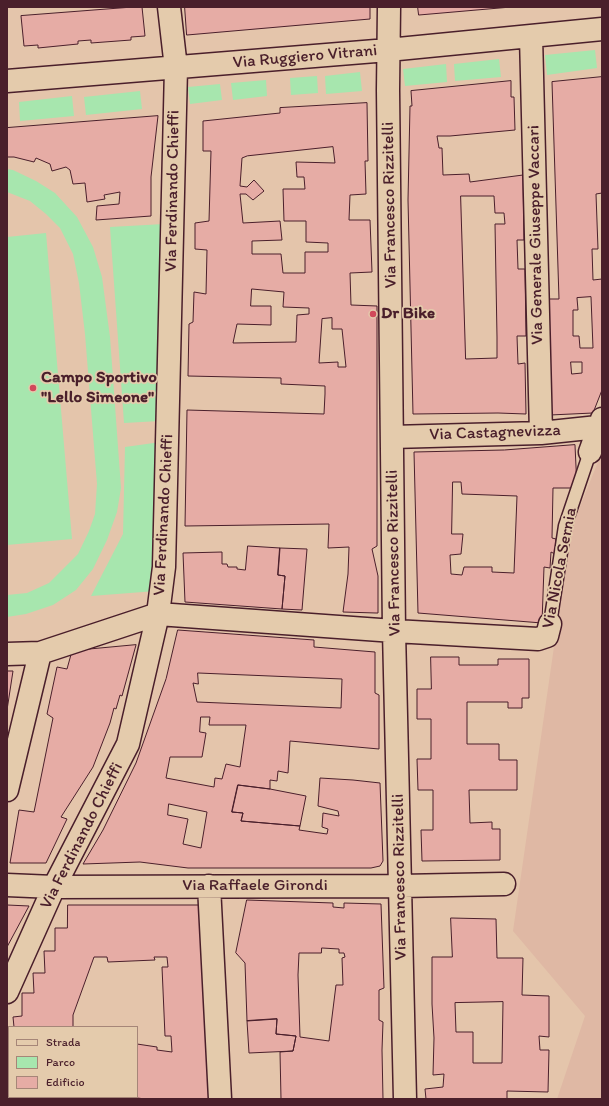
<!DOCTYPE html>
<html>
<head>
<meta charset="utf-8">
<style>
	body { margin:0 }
	#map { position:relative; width:609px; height:1106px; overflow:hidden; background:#e4c5ab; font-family:Itim,sans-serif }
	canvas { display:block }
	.frame { position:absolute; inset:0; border:8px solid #4a1f2b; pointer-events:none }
	.legend { position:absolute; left:8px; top:1026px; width:130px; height:72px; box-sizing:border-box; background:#e4cbac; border:1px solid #a68678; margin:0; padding:5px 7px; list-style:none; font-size:12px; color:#4a1f2b }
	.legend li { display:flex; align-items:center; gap:8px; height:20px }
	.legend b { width:20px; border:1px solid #a68678 }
</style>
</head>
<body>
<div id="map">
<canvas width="609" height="1106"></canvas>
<div class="frame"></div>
<ul class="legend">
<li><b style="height:5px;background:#e4cbac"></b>Strada</li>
<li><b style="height:11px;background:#a7e6ae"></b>Parco</li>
<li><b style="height:11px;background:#e6aca5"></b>Edificio</li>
</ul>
</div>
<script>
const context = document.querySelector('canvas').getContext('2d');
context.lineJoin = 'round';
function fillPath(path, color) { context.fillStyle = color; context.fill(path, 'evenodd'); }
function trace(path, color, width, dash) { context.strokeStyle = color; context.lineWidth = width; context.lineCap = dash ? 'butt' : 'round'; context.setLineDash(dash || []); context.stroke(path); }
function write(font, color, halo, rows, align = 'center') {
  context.font = font + ' Itim,sans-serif'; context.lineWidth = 3.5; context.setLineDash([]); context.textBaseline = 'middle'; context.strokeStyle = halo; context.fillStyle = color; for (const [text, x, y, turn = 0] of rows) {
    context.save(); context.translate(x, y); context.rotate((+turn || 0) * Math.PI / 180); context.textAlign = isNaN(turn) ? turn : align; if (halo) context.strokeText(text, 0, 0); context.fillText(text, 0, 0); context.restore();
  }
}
const built = new Path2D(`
	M 602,452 L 602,1099 L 557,1099 L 585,1016 L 513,931 L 571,529 Z`);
const green = new Path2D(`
	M 595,50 L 597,68 L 547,75 L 545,55 Z
	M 499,59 L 501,77 L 455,81 L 454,64 Z
	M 446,64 L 447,82 L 405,86 L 403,69 Z
	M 360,72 L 362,91 L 326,94 L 325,76 Z
	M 317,76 L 318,93 L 291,95 L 290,78 Z
	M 266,80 L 267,96 L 233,100 L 231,83 Z
	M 220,84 L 222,100 L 190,104 L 188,87 Z
	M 140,91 L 142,109 L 86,115 L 84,97 Z
	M 72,96 L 74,116 L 20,121 L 19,102 Z
	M 7,169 L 13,170 L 36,181 L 55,193 L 77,217 L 93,247 L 102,277 L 110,337 L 121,488 L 117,512 L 107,540 L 93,569 L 76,590 L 53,605 L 26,614 L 7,617 L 7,595 L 27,593 L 49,583 L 78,554 L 89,531 L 95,514 L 97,484 L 85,334 L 79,283 L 73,254 L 60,228 L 46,214 L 30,201 L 7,192 Z
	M 164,224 L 160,421 L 124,423 L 110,227 Z
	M 46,233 L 72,539 L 7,545 L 7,237 Z
	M 168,441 L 156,591 L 91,596 L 123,534 L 125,447 Z`);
const building = new Path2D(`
	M 133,7 L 142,7 L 145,36 L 131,37 L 131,40 L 91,43 L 91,40 L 78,41 L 78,44 L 38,48 L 38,45 L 24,46 L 21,16 Z
	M 185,7 L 370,7 L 370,19 L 187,35 Z
	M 418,7 L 511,7 L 419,15 Z
	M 602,77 L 602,193 L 596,194 L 598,249 L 592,249 L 593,280 L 602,279 L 602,390 L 593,413 L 550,415 L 548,299 L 559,299 L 552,82 ZM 591,297 L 593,348 L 580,348 L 579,336 L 573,336 L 573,310 L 578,310 L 577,298 ZM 571,362 L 582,362 L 582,373 L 572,374 Z
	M 511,81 L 511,97 L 514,97 L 515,130 L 450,136 L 437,136 L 439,148 L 442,148 L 443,175 L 469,174 L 470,182 L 523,175 L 524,240 L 517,240 L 518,269 L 525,269 L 526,336 L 517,336 L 518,364 L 525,363 L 526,414 L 498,413 L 413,414 L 408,200 L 410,106 L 412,106 L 411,91 ZM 461,196 L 494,196 L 495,213 L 504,213 L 505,224 L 495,224 L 497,337 L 497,358 L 466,359 Z
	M 367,103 L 368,161 L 365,161 L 366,194 L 350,195 L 349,220 L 370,220 L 372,272 L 350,273 L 351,305 L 377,306 L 377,546 L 372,549 L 378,576 L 378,613 L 376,613 L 343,612 L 348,574 L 349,547 L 328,548 L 329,524 L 185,526 L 187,410 L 324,414 L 325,394 L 325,386 L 281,384 L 281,378 L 188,376 L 189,324 L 193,322 L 194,292 L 206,294 L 207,250 L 195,249 L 195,223 L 209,221 L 211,151 L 203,151 L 203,121 L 280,113 L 280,108 ZM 333,147 L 335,163 L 296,162 L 297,177 L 304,177 L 305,189 L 283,189 L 284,221 L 306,221 L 306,242 L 328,243 L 328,252 L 305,252 L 305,273 L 283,273 L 281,254 L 252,254 L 252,241 L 282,240 L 280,221 L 243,223 L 240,194 L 246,194 L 253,200 L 264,191 L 254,180 L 247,187 L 240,186 L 242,158 L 247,156 ZM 252,289 L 284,292 L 283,307 L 309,308 L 309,314 L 297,315 L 296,342 L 233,343 L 237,324 L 271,325 L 271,306 L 251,306 ZM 332,318 L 332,329 L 342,329 L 346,367 L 338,367 L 338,362 L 319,363 L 322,319 Z
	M 158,116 L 151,177 L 151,216 L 96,220 L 97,206 L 119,204 L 120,192 L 104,195 L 105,199 L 87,202 L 85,183 L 73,184 L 70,170 L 66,167 L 52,171 L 50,164 L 36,158 L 34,162 L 14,157 L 7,157 L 7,128 Z
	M 575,445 L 577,488 L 553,488 L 552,538 L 556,539 L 555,554 L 551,552 L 550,568 L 544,567 L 542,623 L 418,613 L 414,452 L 504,450 ZM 453,482 L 461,482 L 462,494 L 517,496 L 514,573 L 492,572 L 492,567 L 464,567 L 462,575 L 451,574 L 450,555 L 461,554 L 463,534 L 452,534 Z
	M 248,546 L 280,548 L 278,575 L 285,576 L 282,609 L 185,602 L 183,553 L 222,552 L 222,564 L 227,564 L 228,567 L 237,567 L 237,569 L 245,570 Z
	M 280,548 L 307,549 L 302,610 L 282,609 L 285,576 L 278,575 Z
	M 178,630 L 314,640 L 314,647 L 375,652 L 375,693 L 379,695 L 379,749 L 290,741 L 288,773 L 278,771 L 277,781 L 270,780 L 270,789 L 238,785 L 232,812 L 243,813 L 241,821 L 300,826 L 299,830 L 327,834 L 328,829 L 322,827 L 323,813 L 339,816 L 338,811 L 318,806 L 320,778 L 353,780 L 380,783 L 383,861 L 380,866 L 371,868 L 188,868 L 140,862 L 83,864 L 103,830 L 136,763 L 166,679 ZM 198,673 L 342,679 L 341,708 L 197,702 L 193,683 L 198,684 ZM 201,717 L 210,717 L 209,725 L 246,725 L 240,767 L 226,764 L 222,779 L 215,778 L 214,787 L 166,778 L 170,757 L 202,757 L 206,733 L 200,732 ZM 169,804 L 207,812 L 201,848 L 183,844 L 188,819 L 168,815 Z
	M 136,645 L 122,696 L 120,695 L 116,709 L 114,708 L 110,723 L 93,767 L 61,817 L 67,819 L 46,863 L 10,863 L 19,810 L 34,812 L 53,718 L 47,714 L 57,667 L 67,669 L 72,651 Z
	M 431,657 L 459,657 L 459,665 L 498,665 L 498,659 L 529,659 L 529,698 L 522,698 L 522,708 L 508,708 L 508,702 L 467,702 L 467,744 L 499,744 L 499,760 L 517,760 L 517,790 L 469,790 L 470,823 L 492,822 L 492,829 L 500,829 L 500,860 L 422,861 L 421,830 L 433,830 L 433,790 L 418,790 L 417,759 L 431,759 L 431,719 L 417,719 L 417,689 L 431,689 Z
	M 7,671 L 13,671 L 7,710 Z
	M 238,785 L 270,789 L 306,796 L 300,826 L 241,821 L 243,813 L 232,812 Z
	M 247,900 L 333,903 L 333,907 L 344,908 L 344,903 L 381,904 L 384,988 L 379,990 L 379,1020 L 383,1022 L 382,1050 L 383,1099 L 281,1099 L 280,1052 L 293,1051 L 296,1036 L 276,1034 L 277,1019 L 247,1021 L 245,963 L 236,953 ZM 322,948 L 339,949 L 339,953 L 344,953 L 345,957 L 342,958 L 343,985 L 336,985 L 329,1041 L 300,1037 L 298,975 L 299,953 L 321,953 Z
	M 7,905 L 29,906 L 7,947 Z
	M 68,905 L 202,905 L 207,1066 L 210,1067 L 211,1099 L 145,1099 L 130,1097 L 137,1097 L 137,1044 L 157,1047 L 157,1050 L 172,1052 L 171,1036 L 165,1036 L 162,967 L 168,967 L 167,957 L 154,957 L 155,960 L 108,962 L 107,957 L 94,957 L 73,1015 L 73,1027 L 14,1027 L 13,1017 L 22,1016 L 22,993 L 34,993 L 33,973 L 45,973 L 44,951 L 55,951 L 55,928 L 67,928 Z
	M 451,918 L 496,919 L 497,958 L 523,958 L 522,995 L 549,996 L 549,1037 L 539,1036 L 540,1050 L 549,1050 L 548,1092 L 507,1091 L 507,1099 L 426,1099 L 425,1089 L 443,1087 L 444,1074 L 433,1075 L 434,1038 L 432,1004 L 432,957 L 452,957 ZM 503,1002 L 502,1063 L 473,1063 L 473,1032 L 456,1032 L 455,1003 Z
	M 277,1019 L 276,1034 L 296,1036 L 293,1051 L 249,1053 L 247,1021 Z`);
const lane = new Path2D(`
	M 550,624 L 565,526 L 590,452`);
const street = new Path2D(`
	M 389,7 L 388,90 L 394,631 L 405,1099
	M 531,36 L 541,433
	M 7,81 L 388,50 L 602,29
	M 392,437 L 541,433 L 598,427
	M 590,452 L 602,419
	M 7,654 L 40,653 L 158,614 L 394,631 L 538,639 L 547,636 L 550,624
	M 7,790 L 40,653
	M 7,885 L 54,887 L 400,886 L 504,884
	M 209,886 L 220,1099
	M 7,992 L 54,887 L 128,744 L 158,614 L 164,567 L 176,68 L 169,7`);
const markers = [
	[373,314,4,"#d1495b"],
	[33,388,4,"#d1495b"]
];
const streetNames = [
	["Via Ruggiero Vitrani",305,57,-5],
	["Via Ferdinando Chieffi",173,191,-89],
	["Via Francesco Rizzitelli",390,205,-91],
	["Via Generale Giuseppe Vaccari",536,235,-91],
	["Via Castagnevizza",495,433,-2],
	["Via Ferdinando Chieffi",164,515,-87],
	["Via Francesco Rizzitelli",394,553,-91],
	["Via Nicola Sernia",560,568,-79],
	["Via Ferdinando Chieffi",82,836,-63],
	["Via Francesco Rizzitelli",400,877,-91],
	["Via Raffaele Girondi",255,886]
];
const poiNames = [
	["Dr Bike",381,314],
	["Campo Sportivo",41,378],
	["\"Lello Simeone\"",41,398]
];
fillPath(built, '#dfb8a4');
fillPath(green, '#a7e6ae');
fillPath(building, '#e6aca5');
trace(building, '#4a1f2b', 1);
trace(lane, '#4a1f2b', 15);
trace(street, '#4a1f2b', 25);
trace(lane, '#e4cbac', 12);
trace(street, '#e4cbac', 22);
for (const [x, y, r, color] of markers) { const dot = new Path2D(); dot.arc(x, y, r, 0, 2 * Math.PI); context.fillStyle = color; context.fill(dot); trace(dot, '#e4cbac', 1.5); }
write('17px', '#4a1f2b', '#e4cbac', streetNames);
write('bold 17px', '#4a1f2b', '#e4cbac', poiNames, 'left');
</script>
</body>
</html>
